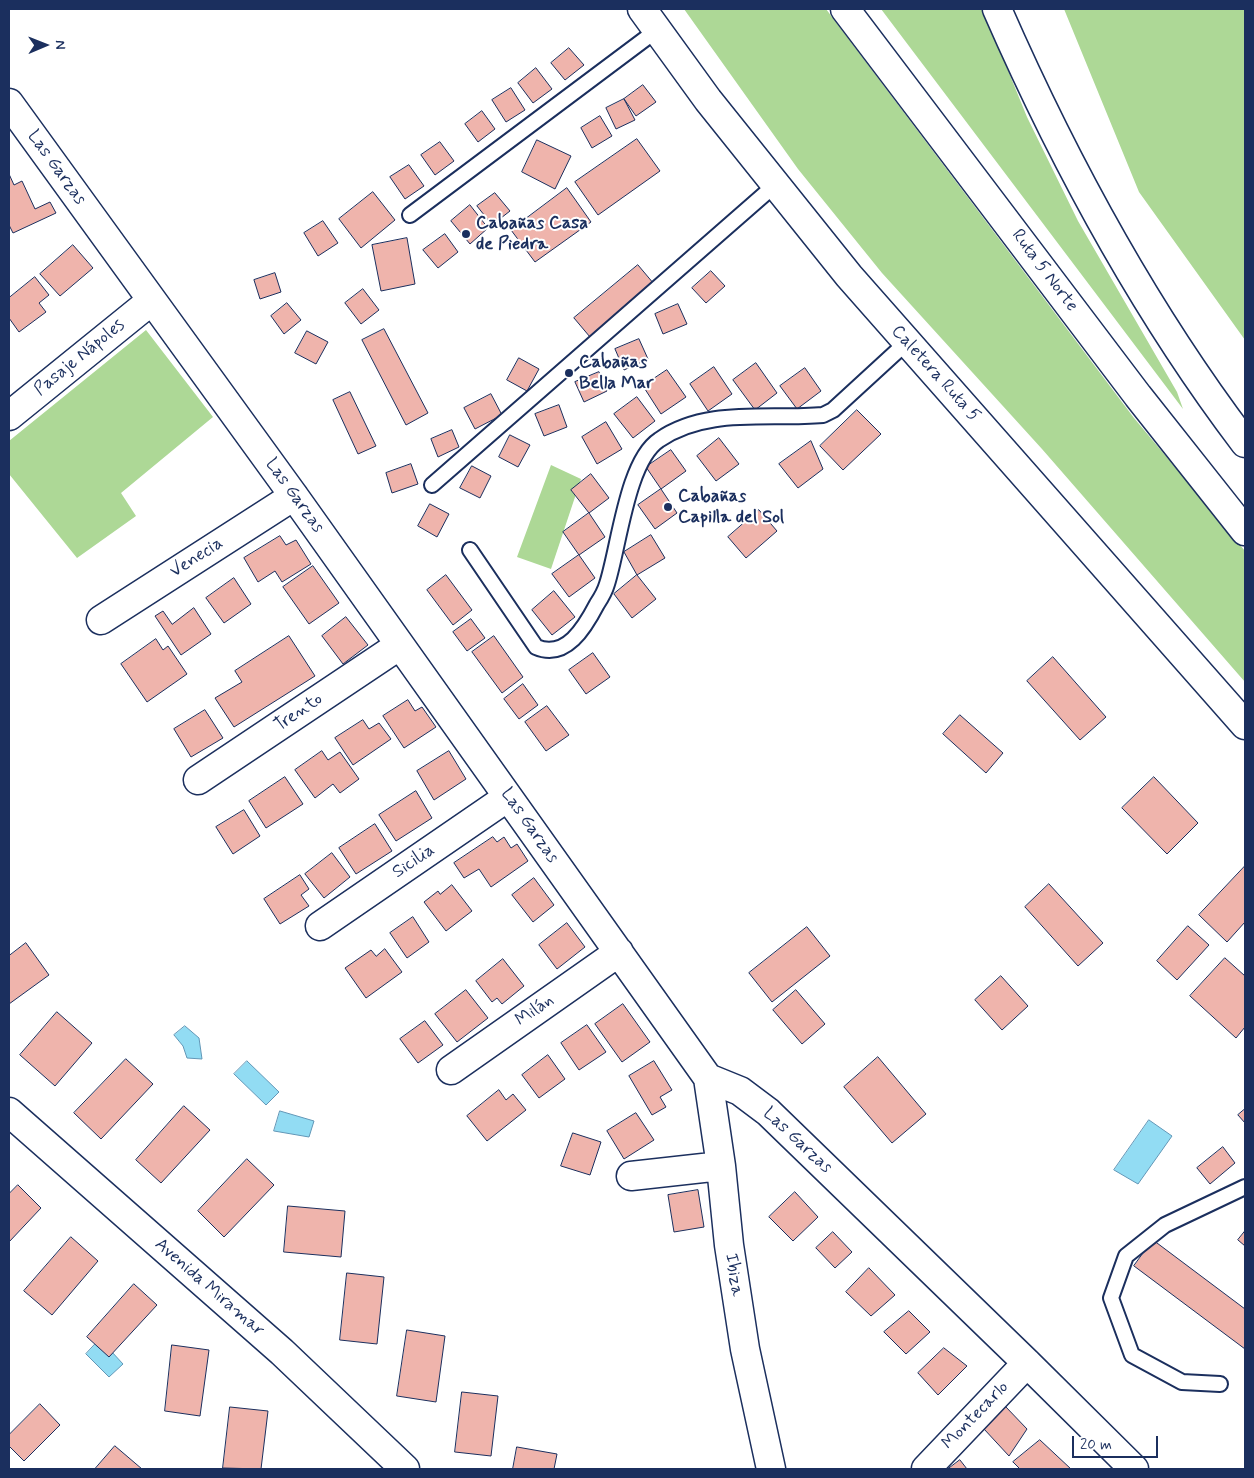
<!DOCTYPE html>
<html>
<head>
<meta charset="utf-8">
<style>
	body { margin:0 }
	#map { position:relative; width:1254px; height:1478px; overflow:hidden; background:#fff; font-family:Mynerve,sans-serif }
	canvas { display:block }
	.frame { position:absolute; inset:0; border:10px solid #1b2f5e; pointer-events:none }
	.north { position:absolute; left:20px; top:20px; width:50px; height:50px; -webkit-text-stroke:4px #fff; paint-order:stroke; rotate:89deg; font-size:14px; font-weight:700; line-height:20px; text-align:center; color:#1b2f5e }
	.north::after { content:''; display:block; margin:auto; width:18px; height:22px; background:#1b2f5e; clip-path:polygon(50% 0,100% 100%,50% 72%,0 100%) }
	.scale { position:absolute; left:1072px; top:1436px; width:86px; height:22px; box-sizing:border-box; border:2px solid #1b2f5e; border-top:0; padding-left:6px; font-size:15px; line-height:18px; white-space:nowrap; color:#1b2f5e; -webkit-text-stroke:4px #fff; paint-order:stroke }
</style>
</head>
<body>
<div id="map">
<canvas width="1254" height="1478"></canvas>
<div class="frame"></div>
<div class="north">N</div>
<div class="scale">20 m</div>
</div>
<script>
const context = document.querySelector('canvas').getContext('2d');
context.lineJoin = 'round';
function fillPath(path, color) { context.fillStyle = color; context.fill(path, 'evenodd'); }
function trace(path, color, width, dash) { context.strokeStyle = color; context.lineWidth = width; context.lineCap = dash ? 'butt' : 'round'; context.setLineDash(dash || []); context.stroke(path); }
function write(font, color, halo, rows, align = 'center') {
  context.font = font + ' Mynerve,sans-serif'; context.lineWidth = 4; context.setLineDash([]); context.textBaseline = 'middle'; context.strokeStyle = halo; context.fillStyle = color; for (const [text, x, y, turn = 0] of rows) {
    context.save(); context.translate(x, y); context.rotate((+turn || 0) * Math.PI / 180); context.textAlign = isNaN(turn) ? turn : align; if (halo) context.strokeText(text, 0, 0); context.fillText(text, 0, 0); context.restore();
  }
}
const green = new Path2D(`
	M 684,9 L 826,9 L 1134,418 L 1245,551 L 1245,682 L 1042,449 L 882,273 L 798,169 Z
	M 881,9 L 983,9 L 1027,117 L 1078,221 L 1177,392 L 1183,409 Z
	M 1064,9 L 1245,9 L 1245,340 L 1139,192 Z
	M 146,330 L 213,417 L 121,493 L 136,516 L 77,558 L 9,474 L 9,441 Z
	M 551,465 L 581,479 L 551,569 L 517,557 Z`);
const water = new Path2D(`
	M 185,1026 L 199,1038 L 202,1059 L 187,1058 L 183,1046 L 174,1035 Z
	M 247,1061 L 279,1092 L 266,1105 L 234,1074 Z
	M 280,1111 L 314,1121 L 309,1137 L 274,1131 Z
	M 1149,1120 L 1172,1136 L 1138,1184 L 1114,1170 Z
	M 100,1339 L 123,1364 L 109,1377 L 86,1354 Z`);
const building = new Path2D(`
	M 569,48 L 584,65 L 565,80 L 551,63 Z
	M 536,68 L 552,89 L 533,103 L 518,83 Z
	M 643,85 L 656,102 L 636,116 L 624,99 Z
	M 511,88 L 525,110 L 506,122 L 492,100 Z
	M 624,99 L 635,120 L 616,129 L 606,108 Z
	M 482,111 L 495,129 L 478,142 L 465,124 Z
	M 600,116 L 612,136 L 592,148 L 581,128 Z
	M 637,139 L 660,171 L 598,215 L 575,182 Z
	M 537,140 L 571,156 L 555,189 L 522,172 Z
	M 440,142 L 454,161 L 435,175 L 421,155 Z
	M 409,165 L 424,186 L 405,199 L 390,177 Z
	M 9,174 L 14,185 L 22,181 L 35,209 L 50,202 L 56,213 L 13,233 L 9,225 Z
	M 567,188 L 591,222 L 535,262 L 511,230 Z
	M 373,192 L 395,220 L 361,248 L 339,219 Z
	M 495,193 L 510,211 L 492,225 L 477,206 Z
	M 470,205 L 488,228 L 470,244 L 451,221 Z
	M 323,221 L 338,243 L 318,256 L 304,233 Z
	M 445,234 L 458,252 L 438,268 L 423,250 Z
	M 407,238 L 415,284 L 381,291 L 372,245 Z
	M 73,245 L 93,268 L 60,296 L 40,274 Z
	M 638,265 L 654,284 L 590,337 L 574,318 Z
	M 711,271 L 725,286 L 706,303 L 692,288 Z
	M 275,273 L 281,292 L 260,299 L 254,280 Z
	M 35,277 L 49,295 L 39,303 L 46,312 L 19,332 L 9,318 L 9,298 Z
	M 363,289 L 379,310 L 361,324 L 345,303 Z
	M 287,303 L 301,320 L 284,334 L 271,316 Z
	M 678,304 L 687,324 L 663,334 L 655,314 Z
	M 384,329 L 428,413 L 406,425 L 362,340 Z
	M 307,331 L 328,342 L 316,364 L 295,353 Z
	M 639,339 L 648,359 L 624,370 L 615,349 Z
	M 519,358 L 539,369 L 527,391 L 507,380 Z
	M 756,363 L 777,393 L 755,410 L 733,380 Z
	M 714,367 L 732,394 L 708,411 L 690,384 Z
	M 805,368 L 821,391 L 797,409 L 780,386 Z
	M 667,370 L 686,397 L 661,414 L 643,386 Z
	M 599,372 L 607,391 L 584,402 L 575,382 Z
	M 350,392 L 376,446 L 358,454 L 333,400 Z
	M 491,394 L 502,415 L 475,429 L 464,408 Z
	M 637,397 L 655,421 L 633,438 L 614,414 Z
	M 559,405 L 567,427 L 544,436 L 535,414 Z
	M 857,410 L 881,434 L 843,470 L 820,446 Z
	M 606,422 L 622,449 L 597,464 L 582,437 Z
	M 452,430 L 459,447 L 438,457 L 431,439 Z
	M 510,435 L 530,445 L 518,467 L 499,457 Z
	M 719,438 L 739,464 L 716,481 L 697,456 Z
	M 811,441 L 823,469 L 798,488 L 779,464 Z
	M 671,450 L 686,471 L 661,489 L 646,467 Z
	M 411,464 L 418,484 L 392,493 L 386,473 Z
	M 472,466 L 491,476 L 480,498 L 460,488 Z
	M 591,474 L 609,498 L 589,513 L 571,490 Z
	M 661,489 L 677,513 L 655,529 L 638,505 Z
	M 430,504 L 449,514 L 437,537 L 418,526 Z
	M 759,510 L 777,531 L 746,558 L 728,537 Z
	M 589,513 L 605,537 L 579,555 L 563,532 Z
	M 651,535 L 665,558 L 637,575 L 624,552 Z
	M 280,536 L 286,545 L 296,540 L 311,564 L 282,582 L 275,571 L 258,582 L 244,558 Z
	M 579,555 L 595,578 L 569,597 L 552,574 Z
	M 313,566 L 339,603 L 309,624 L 283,587 Z
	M 446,575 L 472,610 L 453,625 L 427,590 Z
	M 637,575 L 656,599 L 632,618 L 614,594 Z
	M 234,578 L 251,604 L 224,623 L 206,598 Z
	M 554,591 L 575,617 L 552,635 L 532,610 Z
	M 194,608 L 211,634 L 181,655 L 155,616 L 163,611 L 172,624 Z
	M 346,617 L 368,645 L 343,664 L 322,636 Z
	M 471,619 L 485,638 L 467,651 L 453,632 Z
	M 289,636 L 315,676 L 234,727 L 215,698 L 242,682 L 235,671 Z
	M 494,636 L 523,677 L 502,693 L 472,652 Z
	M 156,639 L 163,650 L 168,646 L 187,674 L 147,702 L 121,664 Z
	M 593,653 L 610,677 L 586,694 L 569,670 Z
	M 1053,657 L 1106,717 L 1080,740 L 1027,681 Z
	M 523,684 L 538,705 L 519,719 L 504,699 Z
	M 408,700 L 415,711 L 422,707 L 436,727 L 404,748 L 383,716 Z
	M 547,706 L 569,735 L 546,751 L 525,722 Z
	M 205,710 L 223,738 L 191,757 L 174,729 Z
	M 960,715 L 1003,753 L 986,773 L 943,734 Z
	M 363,720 L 369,729 L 379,723 L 391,739 L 353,765 L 335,738 Z
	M 322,751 L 328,760 L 340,752 L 359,779 L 340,793 L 333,784 L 315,798 L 295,770 Z
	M 449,751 L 466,779 L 434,800 L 417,771 Z
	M 285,777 L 303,804 L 266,828 L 249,801 Z
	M 1154,777 L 1198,823 L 1167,854 L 1122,808 Z
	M 416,791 L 432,818 L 396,841 L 379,815 Z
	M 244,810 L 260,836 L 233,854 L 216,827 Z
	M 375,824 L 392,851 L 356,874 L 339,848 Z
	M 493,837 L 497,842 L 504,837 L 511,848 L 517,844 L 528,861 L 491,887 L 479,869 L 464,878 L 454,863 Z
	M 332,853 L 350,877 L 324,898 L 305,874 Z
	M 1245,866 L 1245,922 L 1227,942 L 1199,915 Z
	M 300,875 L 309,889 L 301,895 L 309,906 L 280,924 L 264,899 Z
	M 534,878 L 554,905 L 533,922 L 512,895 Z
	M 1049,884 L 1103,943 L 1078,966 L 1025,907 Z
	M 452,885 L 472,911 L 446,931 L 424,902 L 438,891 L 440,894 Z
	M 413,917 L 429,942 L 407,958 L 390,933 Z
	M 567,923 L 585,947 L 557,969 L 539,945 Z
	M 1188,926 L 1209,945 L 1177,980 L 1157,961 Z
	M 807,927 L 830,956 L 772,1002 L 749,973 Z
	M 26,943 L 49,975 L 9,1004 L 9,956 Z
	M 385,949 L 402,972 L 366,998 L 345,968 L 371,950 L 376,956 Z
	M 1225,958 L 1245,976 L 1245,1027 L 1236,1038 L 1190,996 Z
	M 503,959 L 524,986 L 502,1004 L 497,998 L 492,1002 L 476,981 Z
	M 1001,976 L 1028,1006 L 1002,1030 L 975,1000 Z
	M 466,990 L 488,1018 L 457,1042 L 435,1014 Z
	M 796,990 L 825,1024 L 802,1044 L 773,1010 Z
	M 623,1004 L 650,1042 L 622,1062 L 595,1024 Z
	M 57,1012 L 92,1043 L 55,1086 L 20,1055 Z
	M 425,1021 L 443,1045 L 418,1063 L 400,1039 Z
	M 587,1025 L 606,1052 L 579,1070 L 561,1043 Z
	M 548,1055 L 565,1079 L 539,1098 L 522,1075 Z
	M 878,1057 L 926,1114 L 892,1143 L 844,1087 Z
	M 126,1059 L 153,1084 L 101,1139 L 74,1113 Z
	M 654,1061 L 672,1090 L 660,1097 L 666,1107 L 652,1115 L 629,1076 Z
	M 499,1090 L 506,1100 L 513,1094 L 526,1110 L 487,1141 L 467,1116 Z
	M 184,1106 L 210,1130 L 161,1183 L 136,1160 Z
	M 1245,1109 L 1245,1123 L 1238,1115 Z
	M 636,1113 L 654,1140 L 624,1159 L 607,1131 Z
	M 573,1133 L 601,1142 L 590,1175 L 561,1166 Z
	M 1223,1147 L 1235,1163 L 1210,1184 L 1197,1168 Z
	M 247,1159 L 274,1185 L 224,1237 L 198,1211 Z
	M 18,1185 L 41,1208 L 9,1242 L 9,1194 Z
	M 698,1190 L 704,1227 L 674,1232 L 668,1195 Z
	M 795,1192 L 818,1217 L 793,1241 L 769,1217 Z
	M 288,1206 L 345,1211 L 341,1257 L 284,1252 Z
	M 1245,1231 L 1245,1246 L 1238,1240 Z
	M 833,1232 L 852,1252 L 835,1268 L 816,1248 Z
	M 71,1237 L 98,1261 L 52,1315 L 24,1291 Z
	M 1153,1240 L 1245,1309 L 1245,1349 L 1134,1266 Z
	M 869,1268 L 895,1295 L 871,1316 L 846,1292 Z
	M 347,1273 L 384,1277 L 377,1344 L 340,1340 Z
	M 134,1284 L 157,1305 L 109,1357 L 87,1337 Z
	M 909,1311 L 930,1332 L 906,1354 L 884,1332 Z
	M 407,1330 L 445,1336 L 436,1402 L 397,1396 Z
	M 172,1345 L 209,1350 L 200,1416 L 165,1411 Z
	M 944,1348 L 967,1366 L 938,1395 L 918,1373 Z
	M 462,1392 L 498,1396 L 491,1456 L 455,1452 Z
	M 40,1404 L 60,1425 L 24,1461 L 9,1446 L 9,1435 Z
	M 1005,1406 L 1027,1429 L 1009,1456 L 984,1429 Z
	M 230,1407 L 268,1411 L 261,1469 L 223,1468 Z
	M 1040,1440 L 1071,1469 L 1020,1469 L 1013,1462 Z
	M 115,1446 L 142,1469 L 95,1469 Z
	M 517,1447 L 557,1454 L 554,1469 L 513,1469 Z
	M 960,1460 L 967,1469 L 948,1469 Z`);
const lane = new Path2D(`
	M 410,215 L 657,30
	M 432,485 L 775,185
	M 470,550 L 536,647 C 566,660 585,627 597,604 C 601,598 605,591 607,584 C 619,547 627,461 659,440 C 706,407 769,420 823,415 L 833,410 L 906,343
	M 1220,1384 L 1182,1382 L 1132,1355 L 1111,1298 L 1126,1256 L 1165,1225 L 1245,1187`);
const street = new Path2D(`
	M 9,103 L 294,496 L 708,1078 L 740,1091 L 768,1112 L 1027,1363 L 1134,1469
	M 9,416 L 151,301
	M 101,620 L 294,496
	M 198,780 L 400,645
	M 320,926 L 508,797
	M 451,1070 L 619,952
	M 708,1078 L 721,1166 L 729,1245 L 745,1349 L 771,1469
	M 631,1176 L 721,1166
	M 926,1469 L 1027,1363`);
const secondary = new Path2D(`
	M 9,1112 L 282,1352 L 405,1469`);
const primary = new Path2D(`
	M 642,9 L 708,100 L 849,276 L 1245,725`);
const highway = new Path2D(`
	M 845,9 L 1138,396 L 1245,531
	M 997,9 C 1064,162 1144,310 1245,443`);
const markers = [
	[466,234,5,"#1b2f5e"],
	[569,373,5,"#1b2f5e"],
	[668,507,5,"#1b2f5e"]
];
const streetNames = [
	["Las Garzas",56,168,54],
	["Ruta 5 Norte",1044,271,53],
	["Pasaje Nápoles",80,358,-39],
	["Caletera Ruta 5",935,374,48],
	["Las Garzas",294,496,54],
	["Venecia",197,558,-33],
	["Trento",299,713,-34],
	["Las Garzas",529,826,55],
	["Sicilia",414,862,-34],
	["Milán",535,1011,-35],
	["Las Garzas",797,1141,43],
	["Ibiza",733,1275,81],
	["Avenida Miramar",209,1288,41],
	["Montecarlo",976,1416,-46]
];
const poiNames = [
	["Cabañas Casa",476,224],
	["de Piedra",476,245],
	["Cabañas",579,363],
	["Bella Mar",579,384],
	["Cabañas",678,497],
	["Capilla del Sol",678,518]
];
fillPath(green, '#add896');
fillPath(water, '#92dcf3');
trace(water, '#6297b7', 1);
fillPath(building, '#efb4ac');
trace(building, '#1b2f5e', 1);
trace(lane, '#1b2f5e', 18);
trace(street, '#1b2f5e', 31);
trace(secondary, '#1b2f5e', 31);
trace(primary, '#1b2f5e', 31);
trace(highway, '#1b2f5e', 31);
trace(lane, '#fff', 14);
trace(street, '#fff', 28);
trace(secondary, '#fff', 28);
trace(primary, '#fff', 28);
trace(highway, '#fff', 28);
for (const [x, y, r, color] of markers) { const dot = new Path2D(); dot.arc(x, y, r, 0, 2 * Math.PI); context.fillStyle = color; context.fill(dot); trace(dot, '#fff', 2); }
write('18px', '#1b2f5e', '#fff', streetNames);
write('bold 18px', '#1b2f5e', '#fff', poiNames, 'left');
</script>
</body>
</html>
